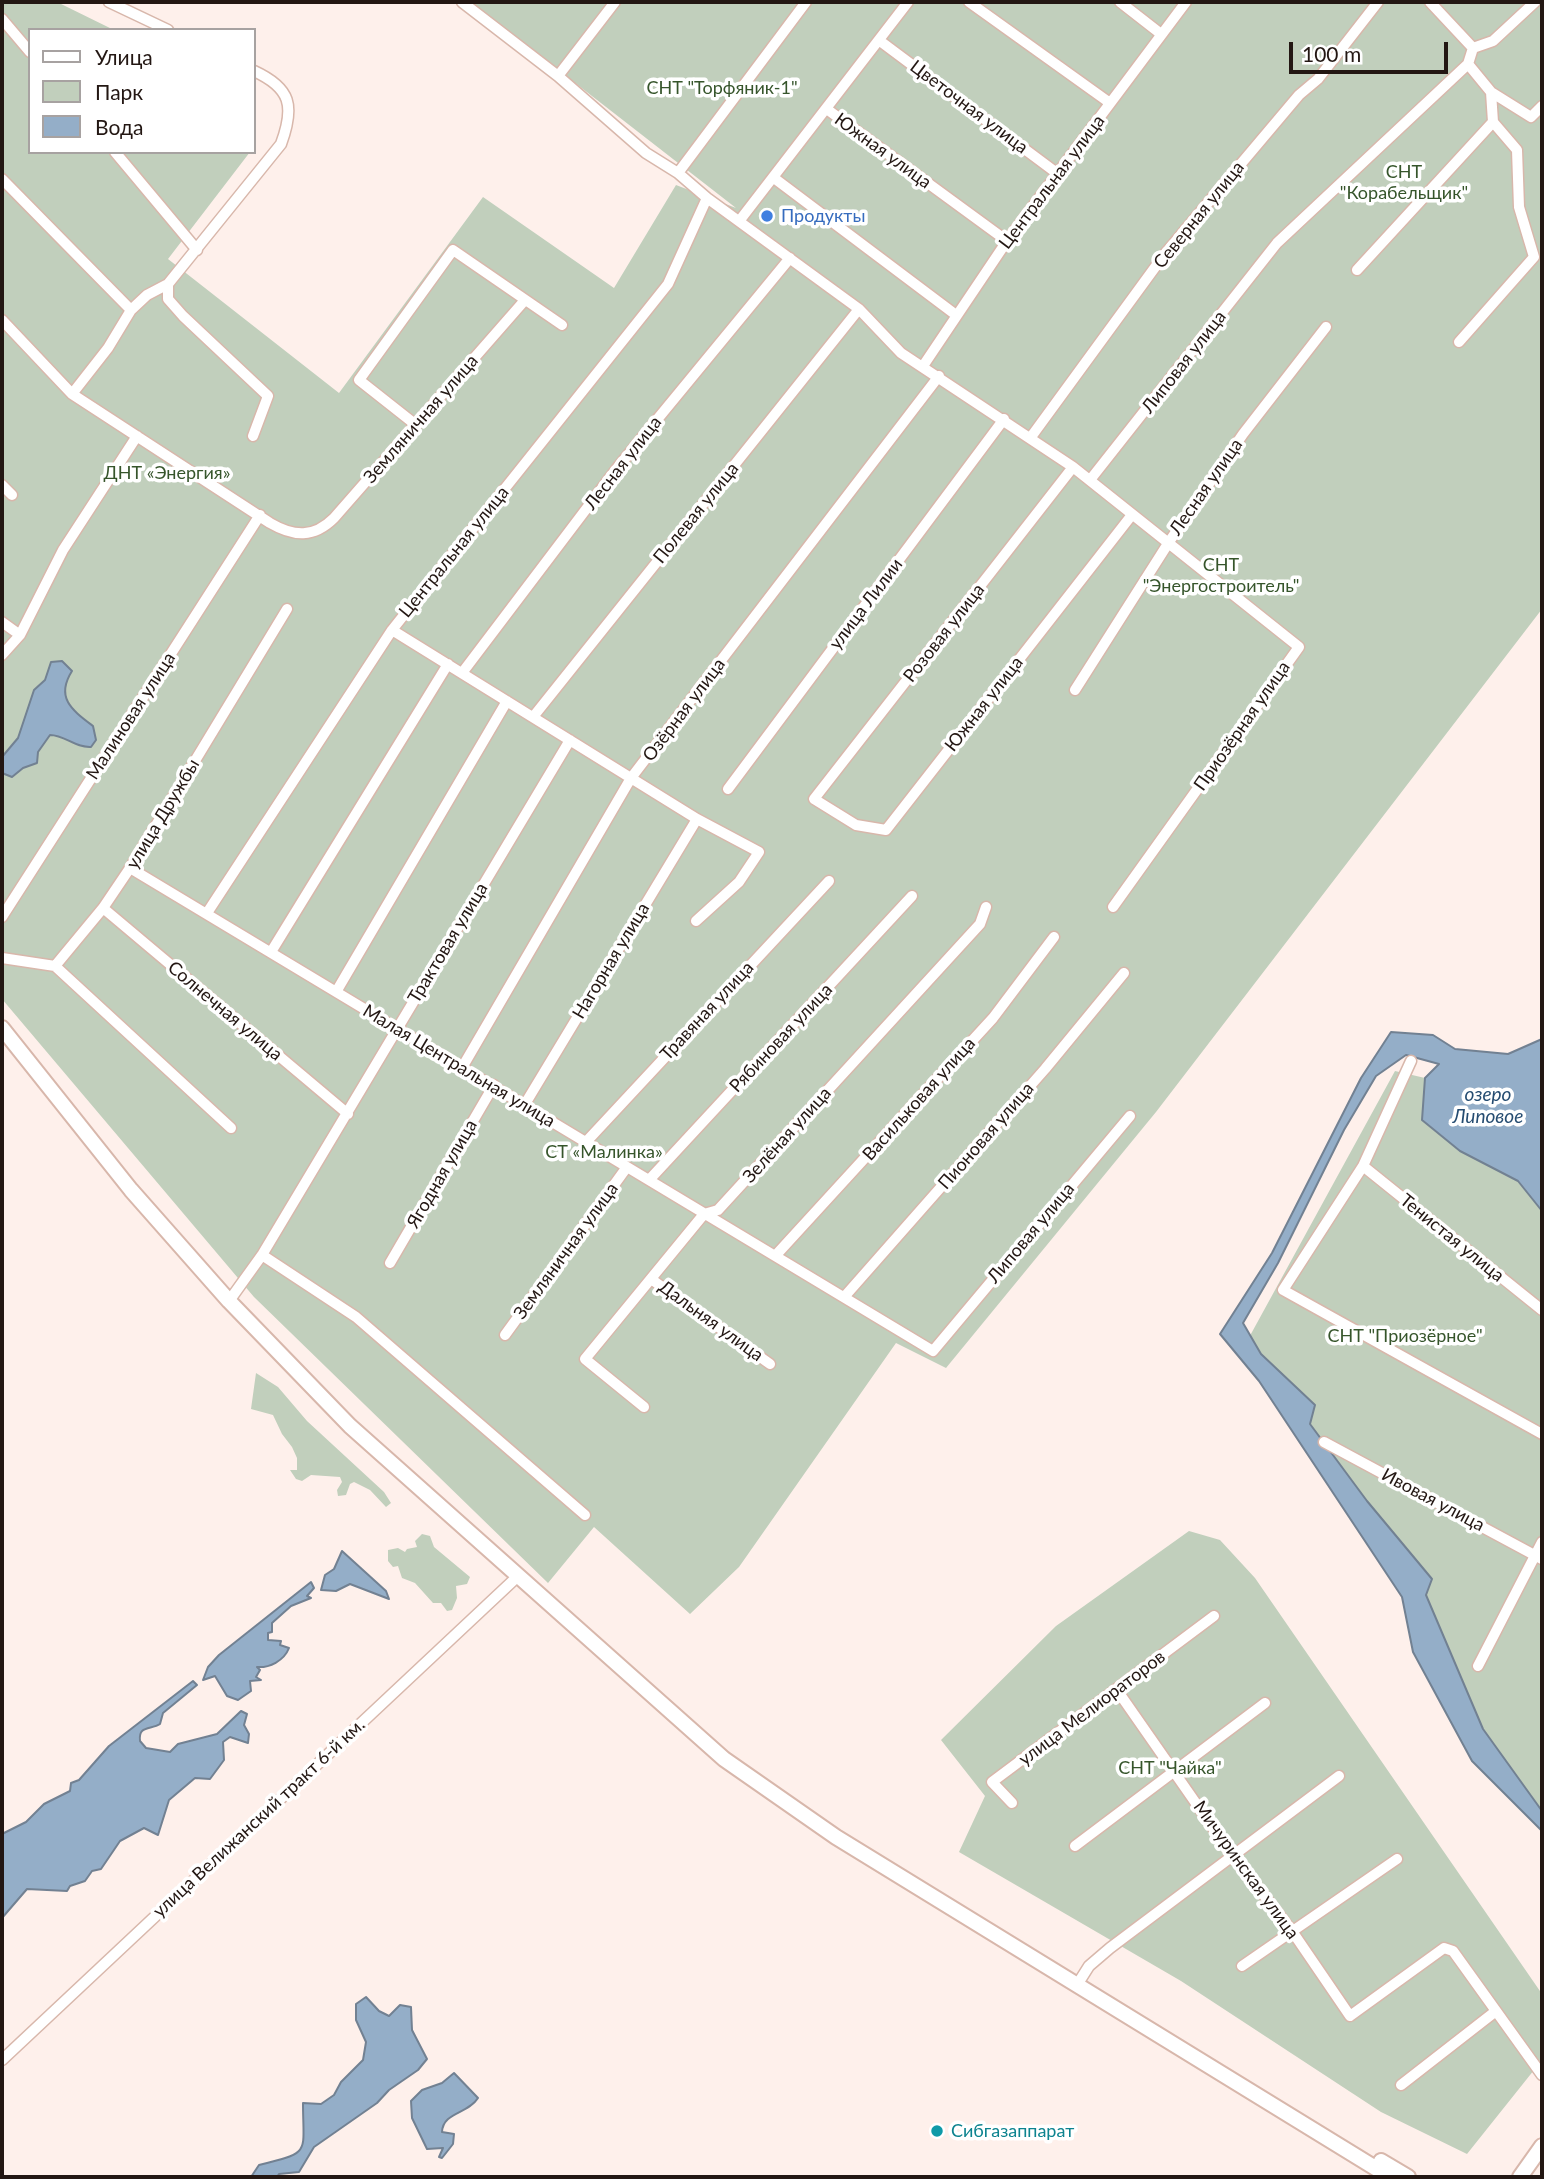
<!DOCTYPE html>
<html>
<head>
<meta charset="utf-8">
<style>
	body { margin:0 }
	#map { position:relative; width:1544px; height:2179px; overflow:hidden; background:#fef0eb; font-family:Lato,sans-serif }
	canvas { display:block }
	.frame { position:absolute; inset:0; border:4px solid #231713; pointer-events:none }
	.legend { position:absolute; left:28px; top:28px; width:228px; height:126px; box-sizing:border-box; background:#fff; border:2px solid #a7a2a1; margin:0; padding:9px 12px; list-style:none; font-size:21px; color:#231713 }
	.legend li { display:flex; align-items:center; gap:14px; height:35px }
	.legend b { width:35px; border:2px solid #a7a2a1 }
	.scale { position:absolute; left:1289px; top:42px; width:159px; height:32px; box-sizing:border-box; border:4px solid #231713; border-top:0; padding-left:9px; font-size:21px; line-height:24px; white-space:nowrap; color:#231713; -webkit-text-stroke:5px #fff; paint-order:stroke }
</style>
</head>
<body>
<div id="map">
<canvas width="1544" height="2179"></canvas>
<div class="frame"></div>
<ul class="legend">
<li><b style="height:9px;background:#fff"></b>Улица</li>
<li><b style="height:19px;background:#c1cfbc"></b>Парк</li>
<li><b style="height:19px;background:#94aec8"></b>Вода</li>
</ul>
<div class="scale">100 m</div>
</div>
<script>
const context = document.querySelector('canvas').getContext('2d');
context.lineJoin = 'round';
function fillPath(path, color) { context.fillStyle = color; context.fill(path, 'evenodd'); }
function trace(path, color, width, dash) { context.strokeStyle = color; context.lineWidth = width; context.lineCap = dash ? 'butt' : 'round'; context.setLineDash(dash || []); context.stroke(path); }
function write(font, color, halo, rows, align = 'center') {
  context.font = font + ' Lato,sans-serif'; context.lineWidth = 7; context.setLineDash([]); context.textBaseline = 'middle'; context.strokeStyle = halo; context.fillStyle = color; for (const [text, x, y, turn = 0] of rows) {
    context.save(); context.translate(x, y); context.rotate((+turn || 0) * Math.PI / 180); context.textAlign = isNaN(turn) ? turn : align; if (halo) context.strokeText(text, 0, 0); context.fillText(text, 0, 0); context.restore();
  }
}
const green = new Path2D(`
	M 2,2 L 57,2 L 114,30 L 30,30 L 30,152 L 250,152 L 168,259 L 339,393 L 483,197 L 614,288 L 676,185 L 736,208 L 471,2 L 1542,2 L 1542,609 L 1156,1112 L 946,1368 L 896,1343 L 739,1567 L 690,1614 L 594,1527 L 548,1583 L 254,1297 L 2,999 Z
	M 1395,1071 L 1425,1078 L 1423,1120 L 1460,1151 L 1518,1181 L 1542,1211 L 1542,1810 L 1486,1760 L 1400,1572 L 1246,1343 Z
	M 256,1373 L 278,1387 L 307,1421 L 384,1492 L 391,1503 L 386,1507 L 370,1490 L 354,1482 L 350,1484 L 346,1495 L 338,1496 L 337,1490 L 342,1482 L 340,1477 L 311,1475 L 302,1481 L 296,1479 L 290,1470 L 297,1470 L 297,1458 L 292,1447 L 282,1434 L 273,1415 L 251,1409 Z
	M 1189,1531 L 1220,1540 L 1255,1578 L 1542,1994 L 1542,2060 L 1467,2154 L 1381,2112 L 1181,1981 L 959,1852 L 985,1796 L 941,1740 L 1056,1626 Z
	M 422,1534 L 430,1536 L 434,1547 L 470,1577 L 467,1584 L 456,1586 L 457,1598 L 452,1610 L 447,1611 L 441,1603 L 433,1603 L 415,1583 L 402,1578 L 398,1566 L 393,1567 L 388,1561 L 388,1550 L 398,1548 L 405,1552 L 407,1549 L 417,1547 L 415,1541 Z`);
const water = new Path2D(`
	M 62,661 L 72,671 C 55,698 72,710 93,726 L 96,740 L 91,747 C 75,748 65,735 50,735 L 38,752 L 37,763 L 23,768 L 12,777 L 2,773 L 2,757 L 18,738 L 34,690 L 45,680 L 51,662 Z
	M 1391,1032 L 1433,1035 L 1455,1049 L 1508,1054 L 1542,1039 L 1542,1211 L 1518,1181 L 1460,1151 L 1422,1120 L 1425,1078 L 1439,1064 L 1406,1055 L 1376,1076 L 1344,1130 L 1278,1263 L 1243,1323 L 1261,1354 L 1315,1405 L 1310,1424 L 1367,1501 L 1432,1579 L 1426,1595 L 1483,1729 L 1542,1811 L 1542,1831 L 1472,1761 L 1413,1652 L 1402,1597 L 1259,1381 L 1220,1334 L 1272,1253 L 1361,1078 Z
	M 342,1551 L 386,1591 L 389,1599 L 350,1584 L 336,1591 L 321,1590 L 325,1575 L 334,1569 Z
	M 311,1582 L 314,1588 L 307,1596 L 311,1598 L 291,1606 L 272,1623 L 272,1632 L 268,1633 L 268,1640 L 281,1641 L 280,1645 L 289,1648 C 284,1661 269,1668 257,1667 L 260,1670 L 256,1677 L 261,1680 L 250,1681 L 251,1691 L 238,1700 L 227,1696 L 215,1676 L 203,1680 L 208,1667 L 219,1655 Z
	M 193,1681 L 197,1685 L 163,1713 L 160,1724 C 151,1730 138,1725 140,1741 L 146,1748 L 170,1752 L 178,1744 L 217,1734 L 241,1711 L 247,1714 L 244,1725 L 249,1734 L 248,1743 L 230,1737 L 223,1742 L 224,1760 L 210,1779 L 195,1778 L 169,1800 L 158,1835 L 144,1828 L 120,1841 L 101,1869 L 92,1871 L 85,1881 L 70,1886 L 67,1891 L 27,1889 L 2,1918 L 2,1834 L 26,1822 L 44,1804 L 70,1791 L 71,1783 L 79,1780 L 109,1746 Z
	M 366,1997 L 379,2011 L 389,2016 L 400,2005 L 411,2007 L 412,2030 L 427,2059 L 418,2070 L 389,2090 L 377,2103 L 314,2147 L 299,2172 L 279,2174 L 277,2177 L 251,2177 L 259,2165 C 312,2152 303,2154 303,2103 L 321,2104 L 334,2095 L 341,2082 L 363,2060 L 366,2042 L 356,2020 L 356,2004 Z
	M 454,2073 L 478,2098 C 468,2114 443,2112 442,2132 L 454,2134 L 453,2144 L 442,2158 L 439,2157 L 443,2148 L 427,2149 L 412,2118 L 411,2101 L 422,2090 L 442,2083 Z`);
const minor = new Path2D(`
	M 109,2 L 168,30
	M 462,2 L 558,76 L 646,153 L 678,173 L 707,198 L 859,309 L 901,353 L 1073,467 L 1299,647 L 1113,907
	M 969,2 L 1110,103
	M 1120,2 L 1161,34
	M 1430,2 L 1473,48
	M 2,19 L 30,52
	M 880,41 L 1058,174
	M 558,76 L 615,2
	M 1491,92 L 1531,117 L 1542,106
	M 828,110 L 1007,241
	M 115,152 L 197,250
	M 678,173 L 806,2
	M 774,178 L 956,315
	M 2,179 L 131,310
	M 740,220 L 908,2
	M 1357,270 L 1493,122 L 1491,92 L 1468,64
	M 2,320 L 72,394 L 270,523 C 294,537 314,538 334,518 L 525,300
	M 1459,342 L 1534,257 L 1519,207 L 1517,150 L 1493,122
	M 923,366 L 1007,241 L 1186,2
	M 72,394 L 108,348 L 131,310 L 147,295 L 168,284
	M 416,425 L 359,380 L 453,250 L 562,325
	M 253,436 L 268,396 L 183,316 L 168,299 L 168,284 L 281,144 C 295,106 291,88 254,71
	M 1031,437 L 1164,255 L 1299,95 L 1318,79 L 1378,2
	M 1073,467 L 814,799 L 856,825 L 886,830 L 1131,516
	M 1090,480 L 1277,243 L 1468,64 L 1473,48 L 1493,41 L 1535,2
	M 2,485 L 12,495
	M 2,622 L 20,635
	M 392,630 L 697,819 L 759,852 L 739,882 L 696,921
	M 2,655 L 20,635 L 63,550 L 137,436
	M 462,673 L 618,467 L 790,258
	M 1075,690 L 1169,542 L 1243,434 L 1326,327
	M 533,717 L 859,309
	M 728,789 L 1004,419
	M 130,868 L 933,1351 L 1130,1116
	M 103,908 L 348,1114
	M 207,913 L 392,630 L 668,284 L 707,198
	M 2,917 L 260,515
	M 271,952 L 448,664
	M 2,958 L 55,966 L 103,908 L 130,868 L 287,609
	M 55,966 L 231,1128
	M 336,992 L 507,701
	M 1411,1061 L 1363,1166 L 1283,1290 L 1542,1434
	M 463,1066 L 631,778 L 939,376
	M 525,1104 L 697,819
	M 586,1142 L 829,881
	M 1363,1166 L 1542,1310
	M 650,1179 L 912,896
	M 262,1255 L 356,1317 L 585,1515
	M 776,1255 L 993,1018 L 1054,937
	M 390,1263 L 494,1085
	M 651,1279 L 770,1364
	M 845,1296 L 1045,1069 L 1124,973
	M 229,1301 L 262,1255 L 570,740
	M 505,1335 L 627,1167
	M 644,1407 L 585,1359 L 704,1214 L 718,1210 L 980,924 L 986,907
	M 1324,1442 L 1542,1559
	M 1478,1666 L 1542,1542
	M 1117,1690 L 1232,1855 L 1292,1931 L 1350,2016 L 1444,1948 L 1453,1951 L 1542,2075
	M 1012,1803 L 992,1782 L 1214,1616
	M 1075,1846 L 1265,1703
	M 1242,1966 L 1397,1859
	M 1077,1985 L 1089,1966 L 1110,1948 L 1339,1776
	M 2,2060 L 517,1577
	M 1401,2085 L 1496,2011`);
const primary = new Path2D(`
	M 2,1028 L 131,1190 L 229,1301 L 350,1426 L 724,1759 L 836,1837 L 1390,2177
	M 1381,2161 L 1408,2177
	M 1520,2177 L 1542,2146`);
const markers = [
	[767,216,7,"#3f7fe0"],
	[937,2131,7,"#0f9aa8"]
];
const parkNames = [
	["СНТ \"Торфяник-1\"",722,88],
	["СНТ",1404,172],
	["\"Корабельщик\"",1404,193],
	["ДНТ «Энергия»",167,473],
	["СНТ",1221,565],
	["\"Энергостроитель\"",1221,586],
	["CТ «Малинка»",604,1152],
	["СНТ \"Приозёрное\"",1405,1336],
	["СНТ \"Чайка\"",1170,1768]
];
const streetNames = [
	["Цветочная улица",969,107,37],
	["Южная улица",883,151,36],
	["Центральная улица",1052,182,-53],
	["Северная улица",1199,215,-51],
	["Липовая улица",1184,362,-52],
	["Земляничная улица",421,419,-49],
	["Лесная улица",623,463,-52],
	["Лесная улица",1206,487,-55],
	["Полевая улица",696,513,-51],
	["Центральная улица",454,552,-51],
	["улица Лилии",866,604,-53],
	["Розовая улица",944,633,-52],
	["Южная улица",984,704,-52],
	["Озёрная улица",684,710,-53],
	["Малиновая улица",131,716,-57],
	["Приозёрная улица",1242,726,-55],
	["улица Дружбы",163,814,-59],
	["Трактовая улица",448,943,-59],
	["Нагорная улица",611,961,-59],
	["Солнечная улица",225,1011,40],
	["Травяная улица",707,1011,-47],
	["Рябиновая улица",781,1038,-47],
	["Малая Центральная улица",459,1066,31],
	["Васильковая улица",919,1099,-48],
	["Зелёная улица",787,1135,-48],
	["Пионовая улица",986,1136,-49],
	["Ягодная улица",442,1174,-60],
	["Липовая улица",1031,1233,-50],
	["Тенистая улица",1452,1238,39],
	["Земляничная улица",566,1251,-54],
	["Дальняя улица",711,1321,36],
	["Ивовая улица",1433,1500,28],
	["улица Мелиораторов",1092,1708,-37],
	["улица Велижанский тракт 6-й км.",259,1818,-43],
	["Мичуринская улица",1246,1870,54]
];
const shopNames = [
	["Продукты",781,216]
];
const cultureNames = [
	["Сибгазаппарат",951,2131]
];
const waterNames = [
	["озеро",1488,1095],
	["Липовое",1488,1117]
];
fillPath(green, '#c1cfbc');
fillPath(water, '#94aec8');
trace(water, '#728192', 2);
trace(minor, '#d8b7ab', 13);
trace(primary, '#d8b7ab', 18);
trace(minor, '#fff', 10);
trace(primary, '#fff', 14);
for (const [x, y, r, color] of markers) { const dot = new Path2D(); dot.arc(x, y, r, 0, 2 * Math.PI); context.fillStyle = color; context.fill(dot); trace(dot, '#fff', 2.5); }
write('18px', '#36552b', '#fff', parkNames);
write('18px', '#231713', '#fff', streetNames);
write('18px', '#366cbe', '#fff', shopNames, 'left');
write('18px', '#0d838f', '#fff', cultureNames, 'left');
write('italic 19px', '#254c71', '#fff', waterNames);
</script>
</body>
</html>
